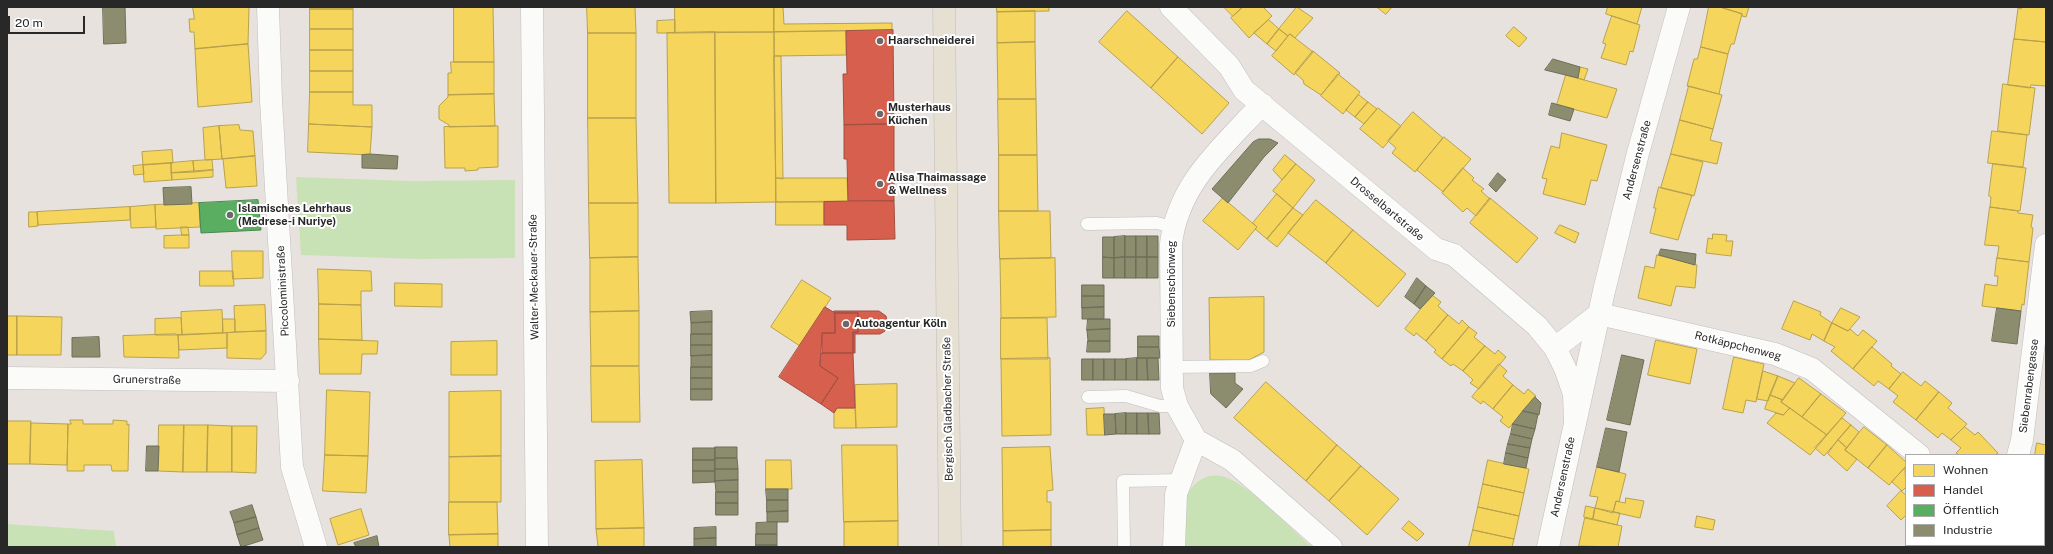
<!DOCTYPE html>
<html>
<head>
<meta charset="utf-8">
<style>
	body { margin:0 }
	#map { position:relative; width:2053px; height:554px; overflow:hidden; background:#e7e2dd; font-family:"Public Sans",sans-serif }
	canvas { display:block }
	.frame { position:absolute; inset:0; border:8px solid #282828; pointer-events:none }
	.legend { position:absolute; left:1905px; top:454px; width:140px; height:92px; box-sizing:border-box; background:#fff; border:1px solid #a9a9a9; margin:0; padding:5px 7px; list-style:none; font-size:12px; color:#282828 }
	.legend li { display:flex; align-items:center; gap:8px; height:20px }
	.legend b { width:20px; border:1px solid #a9a9a9 }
	.scale { position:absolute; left:8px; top:16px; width:77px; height:18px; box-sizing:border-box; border:2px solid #282828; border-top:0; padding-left:5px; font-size:12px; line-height:14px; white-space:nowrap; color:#282828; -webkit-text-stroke:3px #fff; paint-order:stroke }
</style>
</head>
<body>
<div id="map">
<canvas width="2053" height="554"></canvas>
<div class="frame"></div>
<ul class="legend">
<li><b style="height:11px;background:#f6d55c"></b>Wohnen</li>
<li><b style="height:11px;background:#d6604d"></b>Handel</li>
<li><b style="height:11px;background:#5aae61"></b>Öffentlich</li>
<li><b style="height:11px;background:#8c8c6e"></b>Industrie</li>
</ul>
<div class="scale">20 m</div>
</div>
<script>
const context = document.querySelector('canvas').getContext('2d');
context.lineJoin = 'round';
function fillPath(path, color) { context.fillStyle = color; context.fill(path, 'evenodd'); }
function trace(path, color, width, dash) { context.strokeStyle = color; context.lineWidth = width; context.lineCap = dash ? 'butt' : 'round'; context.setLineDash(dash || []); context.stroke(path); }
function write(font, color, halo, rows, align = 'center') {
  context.font = font + ' "Public Sans",sans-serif'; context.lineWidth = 4; context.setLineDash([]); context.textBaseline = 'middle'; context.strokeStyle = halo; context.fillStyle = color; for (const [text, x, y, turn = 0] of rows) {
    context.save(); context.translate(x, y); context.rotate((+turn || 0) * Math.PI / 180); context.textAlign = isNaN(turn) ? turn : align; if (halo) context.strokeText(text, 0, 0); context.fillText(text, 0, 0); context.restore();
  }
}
const green = new Path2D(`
	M 296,177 L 410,181 L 515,180 L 515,258 L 418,259 L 301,255 Z
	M 1209,476 C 1213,476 1217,475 1221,476 C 1245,480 1292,530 1312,547 L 1185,547 L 1185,501 C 1189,489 1196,480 1209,476 Z
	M 7,524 L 114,531 L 116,547 L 7,547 Z`);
const homes = new Path2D(`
	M 193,7 L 249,7 L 248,44 L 195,49 L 194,32 L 190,32 L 189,19 L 194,19 Z
	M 310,7 L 353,7 L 353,9 L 310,9 Z
	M 454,7 L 493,7 L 494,62 L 454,62 Z
	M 587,7 L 635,7 L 636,33 L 588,33 Z
	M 675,7 L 774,7 L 774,32 L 675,33 Z
	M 774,7 L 783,7 L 784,24 L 892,23 L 892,30 L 774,32 Z
	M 997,7 L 1049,7 L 1049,11 L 997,12 Z
	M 1224,7 L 1243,7 L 1233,16 Z
	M 1243,7 L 1263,7 L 1272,16 L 1249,38 L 1231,18 Z
	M 1297,7 L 1313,18 L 1295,38 L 1290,34 L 1288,36 L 1279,29 Z
	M 1377,7 L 1392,7 L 1386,14 Z
	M 1608,7 L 1642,7 L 1637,24 L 1606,14 Z
	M 1709,7 L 1720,7 L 1742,14 L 1734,44 L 1731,44 L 1728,54 L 1701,47 Z
	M 1720,7 L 1749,7 L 1746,17 L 1742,16 L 1742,14 Z
	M 2021,7 L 2046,7 L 2046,42 L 2014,39 L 2018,8 L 2021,9 Z
	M 310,9 L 353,9 L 353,29 L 310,29 Z
	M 1035,11 L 1035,42 L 997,43 L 997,12 Z
	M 1127,11 L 1178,57 L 1151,88 L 1099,42 Z
	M 1612,16 L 1640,25 L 1633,52 L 1630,51 L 1626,65 L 1601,58 L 1606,44 L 1603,43 Z
	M 675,20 L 675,33 L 657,33 L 657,21 Z
	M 1269,20 L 1279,29 L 1267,44 L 1254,33 Z
	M 1514,27 L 1527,38 L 1519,47 L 1506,36 Z
	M 310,29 L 353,29 L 353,50 L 310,50 Z
	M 1279,29 L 1288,36 L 1276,51 L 1267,44 Z
	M 846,31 L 846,55 L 774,56 L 774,32 Z
	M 715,32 L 774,32 L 776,202 L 716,203 Z
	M 715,32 L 716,203 L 669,203 L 667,33 Z
	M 588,33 L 636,33 L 636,118 L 588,118 Z
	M 1290,34 L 1313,52 L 1294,75 L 1272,56 Z
	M 2014,39 L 2046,42 L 2046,86 L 2031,85 L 2030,88 L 2008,85 Z
	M 1035,42 L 1036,99 L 998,99 L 997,43 Z
	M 248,44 L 252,102 L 198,107 L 195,49 Z
	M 1701,47 L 1728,54 L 1719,94 L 1687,86 L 1694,59 L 1697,59 Z
	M 310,50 L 353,50 L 353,71 L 310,71 Z
	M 1313,51 L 1340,73 L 1321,95 L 1304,84 L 1303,80 L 1295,73 Z
	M 774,56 L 781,56 L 783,179 L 776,178 Z
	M 1178,57 L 1229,103 L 1202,134 L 1151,88 Z
	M 451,62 L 494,62 L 494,94 L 448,95 L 448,73 L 451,73 Z
	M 1580,67 L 1588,69 L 1584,80 L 1578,78 Z
	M 310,71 L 353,71 L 353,92 L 310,92 Z
	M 1338,74 L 1360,92 L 1343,114 L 1321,96 Z
	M 1566,75 L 1617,89 L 1607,118 L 1557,105 Z
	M 2003,84 L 2035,88 L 2029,135 L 1998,131 Z
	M 1689,86 L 1722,95 L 1713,129 L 1680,120 Z
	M 310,92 L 353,92 L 353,105 L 372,105 L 372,127 L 309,124 Z
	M 494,94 L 495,126 L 449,127 L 449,125 L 439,119 L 439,106 L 448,97 L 448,95 Z
	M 1359,95 L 1368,102 L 1355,117 L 1346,110 Z
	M 998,99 L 1036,99 L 1037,155 L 999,155 Z
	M 1368,102 L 1377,109 L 1364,124 L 1355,117 Z
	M 1378,108 L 1401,126 L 1383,148 L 1360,129 Z
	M 1413,112 L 1443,138 L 1415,172 L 1392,153 L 1396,148 L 1388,141 Z
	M 588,118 L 636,118 L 638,203 L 589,203 Z
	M 1680,120 L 1713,129 L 1710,140 L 1722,143 L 1717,164 L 1671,154 Z
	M 309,124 L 372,127 L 370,155 L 308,152 Z
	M 239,125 L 240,130 L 253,131 L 255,156 L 222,159 L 219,126 Z
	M 219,126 L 222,159 L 205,160 L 203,128 Z
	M 495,126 L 498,126 L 498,167 L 478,168 L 478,170 L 465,171 L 465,168 L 445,168 L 444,127 Z
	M 1992,131 L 2027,135 L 2023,167 L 1988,163 Z
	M 1562,133 L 1607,145 L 1597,181 L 1591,180 L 1585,205 L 1543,194 L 1547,179 L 1542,178 L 1551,146 L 1559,148 Z
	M 1444,137 L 1471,159 L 1443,192 L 1417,170 Z
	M 172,150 L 173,163 L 143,165 L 142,152 Z
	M 1671,154 L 1703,162 L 1694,196 L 1661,188 Z
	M 999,155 L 1037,155 L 1038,211 L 999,211 Z
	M 1285,155 L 1296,164 L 1282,180 L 1273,170 Z
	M 255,156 L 257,186 L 226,188 L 223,159 Z
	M 212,160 L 213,170 L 194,172 L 193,161 Z
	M 193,161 L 194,172 L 171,173 L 171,163 Z
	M 171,163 L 172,180 L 144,182 L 143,165 Z
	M 1296,164 L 1315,180 L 1293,208 L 1273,191 Z
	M 1993,164 L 2026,168 L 2020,211 L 1990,207 L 1991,197 L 1989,196 Z
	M 143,165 L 144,174 L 134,175 L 133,166 Z
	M 1463,168 L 1474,178 L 1472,180 L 1484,189 L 1481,191 L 1490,199 L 1476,216 L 1467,208 L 1463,212 L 1442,193 Z
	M 213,170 L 213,177 L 172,180 L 171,173 Z
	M 776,178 L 847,178 L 848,201 L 776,202 Z
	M 1659,187 L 1692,195 L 1678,240 L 1650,233 L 1656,208 L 1654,208 Z
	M 1277,194 L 1293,208 L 1267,239 L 1255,229 L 1257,227 L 1253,223 Z
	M 1223,198 L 1257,227 L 1238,250 L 1203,221 Z
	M 1490,198 L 1538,238 L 1517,263 L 1470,223 Z
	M 1316,200 L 1353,230 L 1326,263 L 1288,233 Z
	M 776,202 L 824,202 L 824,225 L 776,225 Z
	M 199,203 L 200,227 L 156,229 L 155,205 Z
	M 589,203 L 638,203 L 638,257 L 590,258 Z
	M 155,205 L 156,227 L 131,228 L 130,207 Z
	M 130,207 L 130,220 L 38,225 L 37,212 Z
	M 1990,207 L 2018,211 L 2018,213 L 2033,215 L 2031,227 L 2033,228 L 2029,262 L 1997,258 L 1999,246 L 1985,245 Z
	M 1293,208 L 1303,215 L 1277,247 L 1267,239 Z
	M 999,211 L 1050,211 L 1051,258 L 1000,259 Z
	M 29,212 L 37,212 L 38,226 L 29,227 Z
	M 1560,225 L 1579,233 L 1575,243 L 1555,233 Z
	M 181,227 L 188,227 L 189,235 L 182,235 Z
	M 1353,230 L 1406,274 L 1378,307 L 1326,263 Z
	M 1713,234 L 1727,235 L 1726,241 L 1733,241 L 1731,256 L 1706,253 L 1708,238 L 1712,239 Z
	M 182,235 L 189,235 L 189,248 L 164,248 L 164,236 Z
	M 232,251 L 263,251 L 263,278 L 233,279 Z
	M 1657,255 L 1697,265 L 1695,288 L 1676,286 L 1671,306 L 1638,298 L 1645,266 L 1654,268 Z
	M 638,257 L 639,311 L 590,312 L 590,258 Z
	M 1055,258 L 1056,317 L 1001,318 L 1000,259 Z
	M 1997,258 L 2029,262 L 2024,305 L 2022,304 L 2021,311 L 1982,306 L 1985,284 L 1997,286 L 1998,276 L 1995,276 Z
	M 318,269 L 371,271 L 372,291 L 361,291 L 361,305 L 319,304 Z
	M 200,271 L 233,271 L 234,286 L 200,286 Z
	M 802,280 L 831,298 L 800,346 L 771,327 Z
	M 395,283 L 442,284 L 442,307 L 395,306 Z
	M 1432,295 L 1441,302 L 1438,306 L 1448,315 L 1426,341 L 1416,333 L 1414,336 L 1405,329 Z
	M 1264,297 L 1264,352 L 1249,360 L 1210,360 L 1209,298 Z
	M 1794,301 L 1821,312 L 1820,315 L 1832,323 L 1824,341 L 1812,334 L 1810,340 L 1782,329 Z
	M 319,304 L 361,305 L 362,340 L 319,339 Z
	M 265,305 L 266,331 L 235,332 L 234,306 Z
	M 1841,308 L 1860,317 L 1848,331 L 1832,323 Z
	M 222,310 L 223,333 L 182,335 L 181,312 Z
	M 639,311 L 639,366 L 591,366 L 590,312 Z
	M 1448,315 L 1459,324 L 1462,320 L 1469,327 L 1442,359 L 1434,352 L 1436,350 L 1426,341 Z
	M 7,316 L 17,316 L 17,355 L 7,355 Z
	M 17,316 L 62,317 L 61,355 L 17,355 Z
	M 181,318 L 182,335 L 155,335 L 155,319 Z
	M 1001,318 L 1047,318 L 1048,359 L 1001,359 Z
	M 223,319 L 235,319 L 235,332 L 223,333 Z
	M 1832,323 L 1848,331 L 1850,329 L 1858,336 L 1863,330 L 1877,341 L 1853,369 L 1831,351 L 1835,347 L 1824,341 Z
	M 1469,327 L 1477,333 L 1474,337 L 1485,346 L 1463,371 L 1453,364 L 1451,366 L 1442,359 Z
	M 266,331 L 266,353 L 261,359 L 227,358 L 227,333 Z
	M 227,333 L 227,348 L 179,350 L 178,335 Z
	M 176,334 L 178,335 L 179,358 L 124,357 L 123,336 Z
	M 319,339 L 378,341 L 377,354 L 362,354 L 361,374 L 320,374 Z
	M 1656,340 L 1697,349 L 1690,384 L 1648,375 Z
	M 497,341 L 497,375 L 451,375 L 451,342 Z
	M 1485,346 L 1495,354 L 1498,350 L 1506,357 L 1479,389 L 1470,383 L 1473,380 L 1463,371 Z
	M 1872,347 L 1892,364 L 1891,366 L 1901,374 L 1889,389 L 1878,381 L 1874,386 L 1853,369 Z
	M 1734,357 L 1764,364 L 1756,402 L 1746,400 L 1743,413 L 1723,409 Z
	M 1050,358 L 1051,435 L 1002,436 L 1001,359 Z
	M 1499,364 L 1507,371 L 1503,376 L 1513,385 L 1493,409 L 1483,401 L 1481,404 L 1472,397 Z
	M 591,366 L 639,366 L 640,422 L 592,422 Z
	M 1763,371 L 1778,376 L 1768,401 L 1757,399 Z
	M 1903,372 L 1921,386 L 1925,381 L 1939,392 L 1916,420 L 1893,402 L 1898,396 L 1889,389 Z
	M 1778,376 L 1795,383 L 1783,400 L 1770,395 Z
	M 1799,378 L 1821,394 L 1802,417 L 1781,402 Z
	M 1266,382 L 1337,445 L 1306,481 L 1234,418 Z
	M 897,384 L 897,427 L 856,428 L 855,385 Z
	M 1513,385 L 1524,394 L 1528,389 L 1536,396 L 1509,428 L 1500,421 L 1503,417 L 1493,409 Z
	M 327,390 L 370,392 L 368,456 L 325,455 Z
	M 501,391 L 501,456 L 449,457 L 449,392 Z
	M 1939,392 L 1952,403 L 1948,408 L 1967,424 L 1951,440 L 1942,433 L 1938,438 L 1916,420 Z
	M 1821,394 L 1846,413 L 1827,435 L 1802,417 Z
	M 1770,395 L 1783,400 L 1781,402 L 1790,408 L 1783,415 L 1765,409 Z
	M 837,408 L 855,408 L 856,428 L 834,428 L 834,413 Z
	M 1104,408 L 1105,435 L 1087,435 L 1086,409 Z
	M 1790,408 L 1827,435 L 1810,455 L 1767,423 L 1776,413 L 1783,415 Z
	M 1842,418 L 1851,425 L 1824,456 L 1815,448 Z
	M 70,420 L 83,420 L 83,424 L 113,424 L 113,420 L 127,421 L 127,425 L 129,424 L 128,471 L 112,471 L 111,465 L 84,465 L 84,471 L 67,471 L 68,424 L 71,424 Z
	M 7,421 L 31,421 L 30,464 L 7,464 Z
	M 31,423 L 68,424 L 67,465 L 30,464 Z
	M 159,425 L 184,425 L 183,472 L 158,471 Z
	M 184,425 L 208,425 L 207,472 L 183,472 Z
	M 208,425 L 232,426 L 232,472 L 207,472 Z
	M 1851,425 L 1859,432 L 1847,448 L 1838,440 Z
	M 232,426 L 257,426 L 256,473 L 232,472 Z
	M 1864,427 L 1887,445 L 1868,468 L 1845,450 Z
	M 1965,427 L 1975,435 L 1978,432 L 1998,453 L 1995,455 L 1959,455 L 1956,453 L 1961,448 L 1951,440 Z
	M 1838,440 L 1847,448 L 1845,450 L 1857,459 L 1847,471 L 1828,454 Z
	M 2037,443 L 2046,445 L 2046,465 L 2044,463 L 2044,455 L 2035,455 Z
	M 842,445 L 897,445 L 898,521 L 844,522 Z
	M 1337,445 L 1361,466 L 1329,501 L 1306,481 Z
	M 1887,445 L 1906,462 L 1906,466 L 1889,485 L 1868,468 Z
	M 1050,447 L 1053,490 L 1047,491 L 1047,502 L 1051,502 L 1051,530 L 1003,531 L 1002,448 Z
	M 325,455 L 368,456 L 366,493 L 323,491 Z
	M 501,456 L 501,502 L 449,502 L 449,457 Z
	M 642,460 L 644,528 L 596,529 L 595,461 Z
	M 766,460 L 791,460 L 792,489 L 766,489 Z
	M 1488,460 L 1529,469 L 1524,493 L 1483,484 Z
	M 1361,466 L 1399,499 L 1367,535 L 1329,501 Z
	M 1597,467 L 1626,474 L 1619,502 L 1616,501 L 1613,513 L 1595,508 L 1598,497 L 1590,496 Z
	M 1905,468 L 1906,487 L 1902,491 L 1892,482 Z
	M 2046,471 L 2046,506 L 2044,504 L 2044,473 Z
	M 1483,484 L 1524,493 L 1519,516 L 1478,507 Z
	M 1901,491 L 1906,495 L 1906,515 L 1901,520 L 1887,506 Z
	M 1626,498 L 1644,501 L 1640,518 L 1613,512 L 1616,501 L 1625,503 Z
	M 449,502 L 497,502 L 498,534 L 449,535 Z
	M 1586,506 L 1595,508 L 1593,519 L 1584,517 Z
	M 1478,507 L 1519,516 L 1514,539 L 1473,530 Z
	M 1595,508 L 1620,513 L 1617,525 L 1593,519 Z
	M 361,509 L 369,535 L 338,545 L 330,519 Z
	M 1697,516 L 1715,520 L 1713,530 L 1695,527 Z
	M 1585,518 L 1622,526 L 1618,547 L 1579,546 Z
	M 898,521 L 898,547 L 844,547 L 844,522 Z
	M 1409,521 L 1424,534 L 1417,541 L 1402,529 Z
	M 644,528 L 644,547 L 596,547 L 598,546 L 596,529 Z
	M 1051,530 L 1051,547 L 1003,547 L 1003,531 Z
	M 1473,530 L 1514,539 L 1512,547 L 1469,547 Z
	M 498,534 L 498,547 L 450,547 L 449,535 Z
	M 1931,545 L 1964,545 L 1962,547 L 1933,547 Z`);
const shops = new Path2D(`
	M 893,30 L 894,124 L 844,125 L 843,74 L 847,74 L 846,31 Z
	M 894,124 L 894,201 L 848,201 L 847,159 L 844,159 L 844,125 Z
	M 894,201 L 895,239 L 847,240 L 847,225 L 824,225 L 824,202 Z
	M 825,307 L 835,313 L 835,333 L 822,333 L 820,366 L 838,378 L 821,404 L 779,377 Z
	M 834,311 L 879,311 L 886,316 L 888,325 L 885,331 L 880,334 L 855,334 L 855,353 L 853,353 L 853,332 L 858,332 L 858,313 L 835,313 Z
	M 835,313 L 858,313 L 858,332 L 853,332 L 853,353 L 822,353 L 822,333 L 835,333 Z
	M 822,353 L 853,353 L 855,408 L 837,408 L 834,413 L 821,404 L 838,378 L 820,366 Z`);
const public = new Path2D(`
	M 258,200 L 261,230 L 201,233 L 199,203 Z`);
const industry = new Path2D(`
	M 103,7 L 125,7 L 126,43 L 104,44 Z
	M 1553,59 L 1580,67 L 1578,78 L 1545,70 Z
	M 1552,103 L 1574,109 L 1570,121 L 1549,115 Z
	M 1259,139 L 1270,139 L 1278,143 L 1264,157 L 1228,203 L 1212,189 L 1253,142 Z
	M 370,154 L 398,156 L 397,169 L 362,168 L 362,155 Z
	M 1498,173 L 1506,180 L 1496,192 L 1489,185 Z
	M 191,187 L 192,204 L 164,205 L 163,188 Z
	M 1125,236 L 1136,236 L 1136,257 L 1125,257 Z
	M 1125,236 L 1125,257 L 1114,258 L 1114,237 Z
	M 1136,236 L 1147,236 L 1147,257 L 1136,257 Z
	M 1147,236 L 1158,236 L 1158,257 L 1147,257 Z
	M 1103,237 L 1114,237 L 1114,258 L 1103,257 Z
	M 1661,249 L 1696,254 L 1695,265 L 1659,255 Z
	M 1103,257 L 1114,258 L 1114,278 L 1103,278 Z
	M 1125,257 L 1136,257 L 1136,278 L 1125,278 Z
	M 1125,257 L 1125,278 L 1114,278 L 1114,258 Z
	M 1136,257 L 1147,257 L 1147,278 L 1136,278 Z
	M 1147,257 L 1158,257 L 1158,278 L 1147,278 Z
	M 1417,278 L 1426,286 L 1414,304 L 1405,297 Z
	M 1082,285 L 1104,285 L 1104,296 L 1082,296 Z
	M 1426,286 L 1435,293 L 1420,309 L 1414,304 Z
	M 1082,296 L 1104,296 L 1104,307 L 1082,308 Z
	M 1104,307 L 1104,319 L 1082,319 L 1082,308 Z
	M 1997,308 L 2021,311 L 2017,344 L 1992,341 Z
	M 712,311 L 712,322 L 691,323 L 690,312 Z
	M 1088,319 L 1110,319 L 1110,329 L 1087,330 Z
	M 712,322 L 712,334 L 691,334 L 691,323 Z
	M 1110,329 L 1110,341 L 1088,341 L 1087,330 Z
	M 691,334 L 712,334 L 712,345 L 691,345 Z
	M 1138,336 L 1159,336 L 1159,347 L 1138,347 Z
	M 99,337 L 100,357 L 72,357 L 72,338 Z
	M 1088,341 L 1110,341 L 1110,352 L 1087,352 Z
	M 691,345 L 712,345 L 712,355 L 691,356 Z
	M 1138,347 L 1159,347 L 1160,358 L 1138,358 Z
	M 712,355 L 712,367 L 691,367 L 691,356 Z
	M 1622,355 L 1644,360 L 1630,425 L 1607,420 Z
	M 1137,358 L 1137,380 L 1126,380 L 1126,359 Z
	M 1137,358 L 1147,358 L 1148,380 L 1137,380 Z
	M 1147,358 L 1158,358 L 1159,380 L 1148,380 Z
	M 1082,359 L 1093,359 L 1093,380 L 1082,380 Z
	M 1093,359 L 1104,359 L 1104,380 L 1093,380 Z
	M 1104,359 L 1115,359 L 1115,380 L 1104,380 Z
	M 1115,359 L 1126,359 L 1126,380 L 1115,380 Z
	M 691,367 L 712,367 L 712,378 L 691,378 Z
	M 1210,373 L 1235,373 L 1235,383 L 1243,389 L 1226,408 L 1211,394 Z
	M 691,378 L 712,378 L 712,389 L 691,389 Z
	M 691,389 L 712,389 L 712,400 L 691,400 Z
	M 1535,397 L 1541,403 L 1539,415 L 1523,411 Z
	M 1523,411 L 1538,414 L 1535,429 L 1513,424 Z
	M 1126,413 L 1126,434 L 1116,434 L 1115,414 Z
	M 1126,413 L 1137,413 L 1137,434 L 1126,434 Z
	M 1137,413 L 1148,413 L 1149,434 L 1137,434 Z
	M 1148,413 L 1159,413 L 1160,434 L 1149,434 Z
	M 1104,414 L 1115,414 L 1116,434 L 1105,435 Z
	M 1513,424 L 1535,429 L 1532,439 L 1511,434 Z
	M 1606,428 L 1627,432 L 1619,472 L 1597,467 Z
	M 1511,434 L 1532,439 L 1530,448 L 1508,444 Z
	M 1508,444 L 1530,448 L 1528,458 L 1506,453 Z
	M 147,446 L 159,446 L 158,471 L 146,471 Z
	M 715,447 L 737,447 L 737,458 L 715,458 Z
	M 693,448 L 715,448 L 715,460 L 693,460 Z
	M 1506,453 L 1528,458 L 1526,468 L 1504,464 Z
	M 715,458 L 737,458 L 738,469 L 715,469 Z
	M 693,460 L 715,460 L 715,471 L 693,471 Z
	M 715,469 L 738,469 L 738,480 L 715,481 Z
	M 693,471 L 715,471 L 715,482 L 693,483 Z
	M 738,480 L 738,492 L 716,492 L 715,481 Z
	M 766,489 L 788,489 L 788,500 L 767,500 Z
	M 716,492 L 738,492 L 738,503 L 716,503 Z
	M 767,500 L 788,500 L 788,511 L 767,512 Z
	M 716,503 L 738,503 L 738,515 L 716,515 Z
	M 252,505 L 256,517 L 234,523 L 230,512 Z
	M 788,511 L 788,522 L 767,522 L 767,512 Z
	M 256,517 L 259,528 L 237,535 L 234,523 Z
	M 777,522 L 777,534 L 756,534 L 756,523 Z
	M 716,527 L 716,538 L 694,539 L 694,528 Z
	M 259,528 L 263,540 L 241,547 L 237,535 Z
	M 756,534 L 777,534 L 777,545 L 756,545 Z
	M 377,536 L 379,547 L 356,547 L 354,543 Z
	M 716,538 L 716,547 L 694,547 L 694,539 Z
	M 756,545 L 777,545 L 777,547 L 756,547 Z`);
const service = new Path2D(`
	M 1087,224 L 1157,223 L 1173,227
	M 1173,367 L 1251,366 L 1263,361
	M 1088,397 L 1126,396 L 1160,406 L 1177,406
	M 1124,547 L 1123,481 L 1181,480`);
const minor = new Path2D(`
	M 268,7 L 271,100 L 292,467 L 316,547
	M 532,7 L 537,547
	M 1171,7 L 1229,66 L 1244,90 L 1436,249 L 1454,255 L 1537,326 L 1555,348 L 1565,368 L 1574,394 L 1575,422
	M 1599,314 L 1775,354 L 1812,369 L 1919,455
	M 1555,348 L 1599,314
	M 7,378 L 288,381
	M 1196,440 L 1232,460 L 1331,547
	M 2018,455 L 2022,440 L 2046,245
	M 2044,537 L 2046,539
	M 2007,545 L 2009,547
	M 1174,547 L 1176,494 L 1196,440 L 1177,406 L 1172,388 L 1171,244 C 1178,183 1223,147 1262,104
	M 1548,547 L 1604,291 L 1638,153 L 1679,7`);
const primary = new Path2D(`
	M 944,7 L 950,547`);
const markers = [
	[880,41,4,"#6b6967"],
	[880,114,4,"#6b6967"],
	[880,184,4,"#6b6967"],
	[230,215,4,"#6b6967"],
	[846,324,4,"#6b6967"]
];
const poiNames = [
	["Haarschneiderei",888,41],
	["Musterhaus",888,108],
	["Küchen",888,121],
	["Alisa Thaimassage",888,178],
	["& Wellness",888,191],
	["Islamisches Lehrhaus",238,209],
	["(Medrese-i Nuriye)",238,222],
	["Autoagentur Köln",854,324]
];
const streetNames = [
	["Andersenstraße",1637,160,-75],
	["Drosselbartstraße",1387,209,40],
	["Walter-Meckauer-Straße",534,277,-91],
	["Siebenschönweg",1172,284,-90],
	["Piccoloministraße",283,291,-93],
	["Rotkäppchenweg",1738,346,14],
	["Grunerstraße",147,380,1],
	["Siebenrabengasse",2029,386,-83],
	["Bergisch Gladbacher Straße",948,409,-91],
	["Andersenstraße",1563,477,-78]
];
fillPath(green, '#c9e2b5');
fillPath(homes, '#f6d55c');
trace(homes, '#b8a14c', 1);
fillPath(shops, '#d6604d');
trace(shops, '#a24f42', 1);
fillPath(public, '#5aae61');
trace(public, '#4b8650', 1);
fillPath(industry, '#8c8c6e');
trace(industry, '#6e6e59', 1);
trace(service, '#c0bebf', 13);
trace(minor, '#c0bebf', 23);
trace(primary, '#bfbdbc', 23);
trace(service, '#fbfbfa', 12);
trace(minor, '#fbfbfa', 22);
trace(primary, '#e5e0d2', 22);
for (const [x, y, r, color] of markers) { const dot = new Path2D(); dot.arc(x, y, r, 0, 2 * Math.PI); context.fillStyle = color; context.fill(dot); trace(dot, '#fff', 1.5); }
write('bold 11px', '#282828', '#fff', poiNames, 'left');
write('11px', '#282828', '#fff', streetNames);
</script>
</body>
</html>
